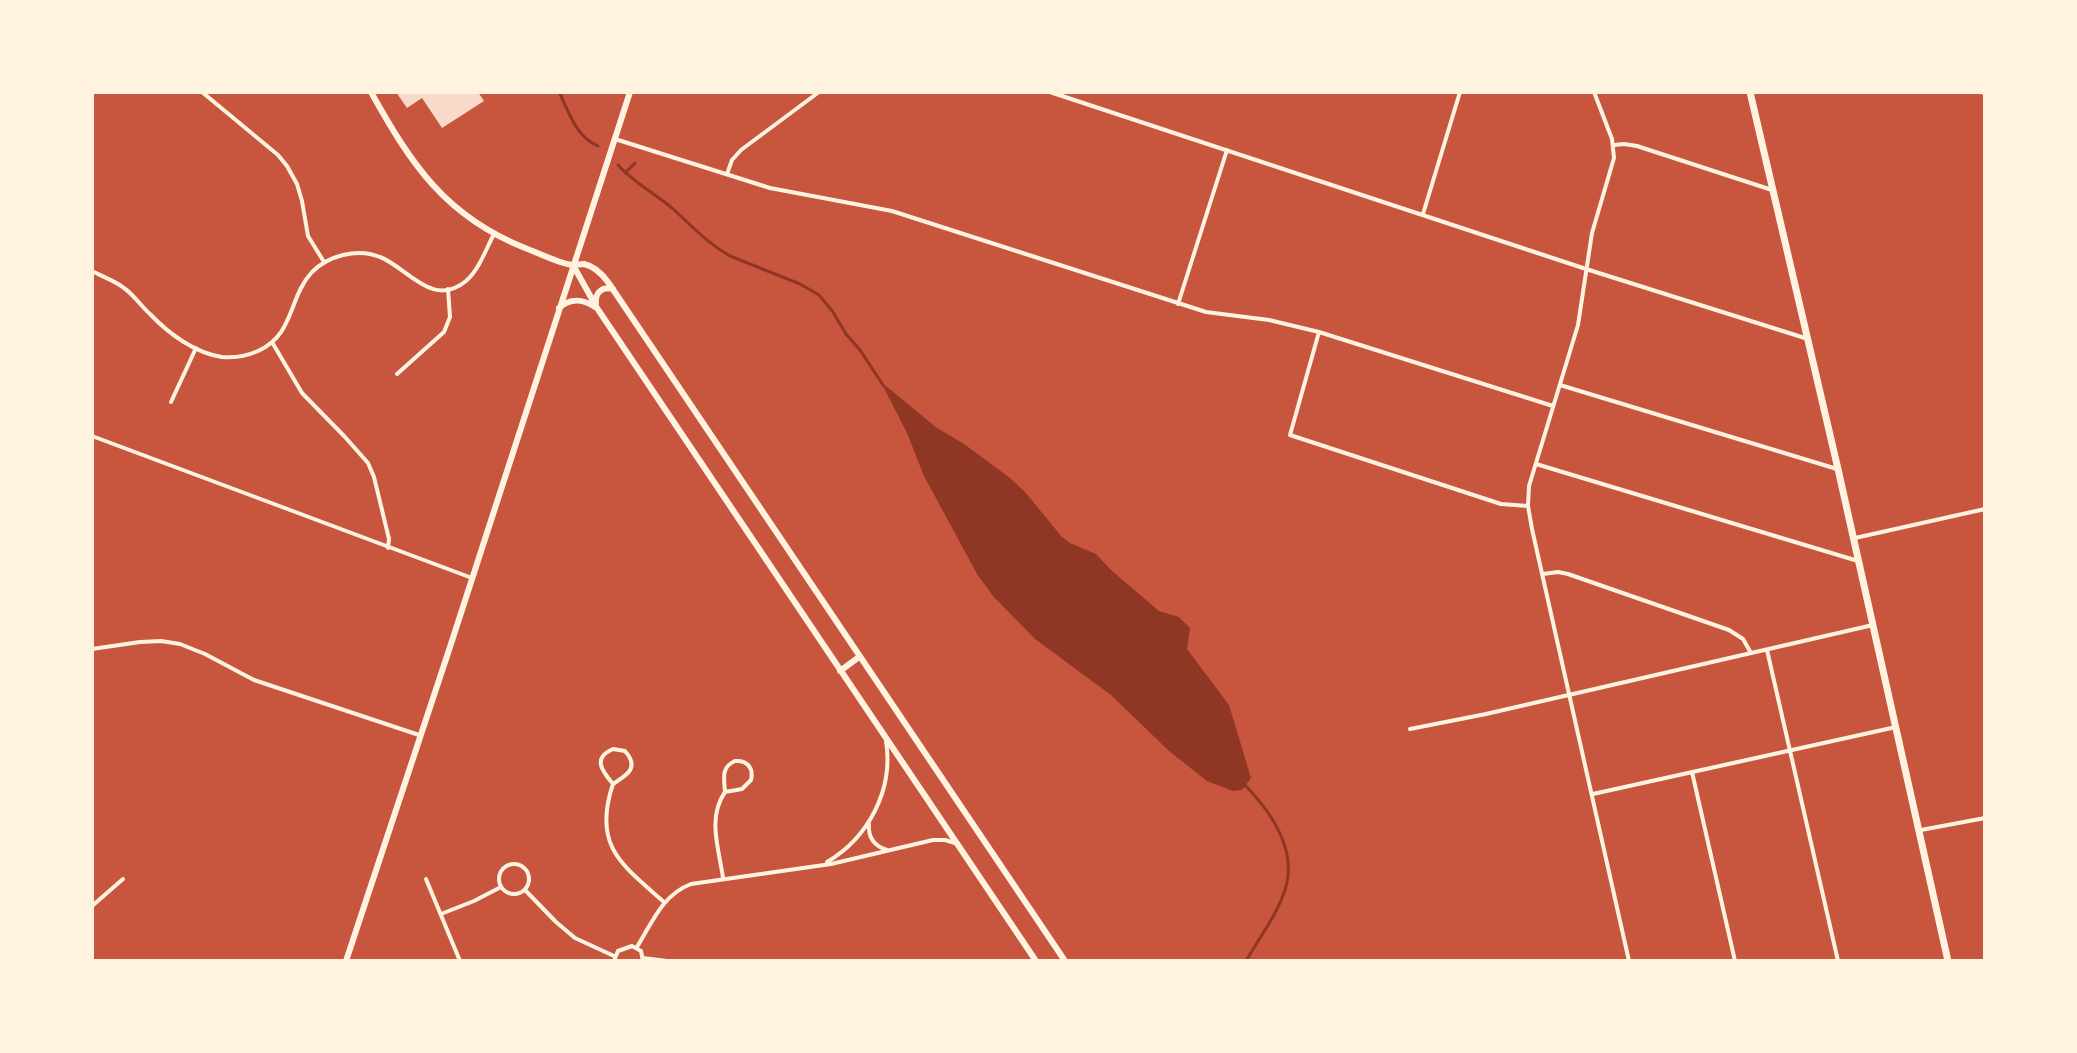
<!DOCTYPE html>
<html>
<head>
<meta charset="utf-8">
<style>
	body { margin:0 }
	#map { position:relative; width:2077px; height:1053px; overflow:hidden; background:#c8553d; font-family:"Space Grotesk",sans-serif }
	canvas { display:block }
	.frame { position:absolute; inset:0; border:94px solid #fff3e0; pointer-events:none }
</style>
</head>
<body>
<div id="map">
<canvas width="2077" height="1053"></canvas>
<div class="frame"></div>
</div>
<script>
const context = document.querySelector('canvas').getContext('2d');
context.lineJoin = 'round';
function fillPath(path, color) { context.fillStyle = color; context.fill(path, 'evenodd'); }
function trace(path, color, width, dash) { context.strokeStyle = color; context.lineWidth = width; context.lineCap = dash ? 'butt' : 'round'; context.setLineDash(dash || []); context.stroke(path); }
const water = new Path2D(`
	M 881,382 L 937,428 L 964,444 L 1010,478 L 1025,492 L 1062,537 L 1070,543 L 1096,554 L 1111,570 L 1159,611 L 1179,617 L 1190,628 L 1187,649 L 1229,705 L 1251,778 L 1242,790 L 1233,791 L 1207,781 L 1169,751 L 1111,695 L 1035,639 L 993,596 L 977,574 L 924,476 L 907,433 Z`);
const stream = new Path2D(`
	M 559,92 C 569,112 576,137 598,146
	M 618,165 C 633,182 654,193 672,208 C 691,225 707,243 730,256 L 800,284 L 819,295 L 833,312 L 846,334 L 860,350 L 883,385
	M 625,173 L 635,163
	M 1245,785 C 1271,812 1298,850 1285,890 C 1277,915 1259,938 1246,961`);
const building = new Path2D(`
	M 396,92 L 478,92 L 484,101 L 442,128 L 422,98 L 407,108 Z`);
const minor = new Path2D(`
	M 202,92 L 278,155 L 287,166 L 297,184 L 302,201 L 308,236 L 324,262
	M 1050,92 L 1586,269 L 1808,339
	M 1594,92 L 1612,139 L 1614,158 L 1592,233 L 1578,325 L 1529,486 L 1528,506 L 1532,529 L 1629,961
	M 1981,92 L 1985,93
	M 615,139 L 770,188 L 892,211 L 1206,312 L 1269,320 L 1319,332 L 1553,406
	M 1614,145 L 1624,144 L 1637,146 L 1772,190
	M 727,174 L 732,160 L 741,150 L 819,92
	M 1423,214 L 1460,92
	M 92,271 C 103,277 115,281 124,288 C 134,295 141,306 150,314 C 169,334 195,353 222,357 C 235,358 247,356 258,351 C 295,334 288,298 312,272 C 321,263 331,258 343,255 C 355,252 368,252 380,257 C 407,267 432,309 466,281 C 479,270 486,249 494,234
	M 1178,304 L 1227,150
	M 1319,332 L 1290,435 L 1501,504 L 1528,506
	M 272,342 L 302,393 L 345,437 L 368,463 L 374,477 L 389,539 L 388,548
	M 397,374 L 444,332 L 450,317 L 448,289
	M 1560,385 L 1837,469
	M 171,402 L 196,348
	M 92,436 L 472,578
	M 1536,464 L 1858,561
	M 1855,538 L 1985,509
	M 1543,574 L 1558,572 L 1568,574 L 1729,630 L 1743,639 L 1751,653
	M 92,649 L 140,642 L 161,641 L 180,644 L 205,654 L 254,680 L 419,735
	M 1767,650 L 1838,961
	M 1410,729 L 1486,714 L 1873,625
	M 613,749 L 625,751 C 640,768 627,775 613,784 C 602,771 592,758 613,749 Z
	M 735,761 C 747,760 754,768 751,780 L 742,789 L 725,792 C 724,778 721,767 735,761 Z
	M 1692,772 L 1735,961
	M 613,784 C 592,846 622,865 664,902
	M 1593,794 L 1896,727
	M 869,824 C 868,837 874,846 887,850
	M 1921,830 L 1985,818
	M 827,862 C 868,838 894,790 886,741
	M499 879a15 15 0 1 1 30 0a15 15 0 1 1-30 0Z
	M 723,878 C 719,849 707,818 725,792
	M 426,879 L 460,961
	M 525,890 L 556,922 L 575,938 L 614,956
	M 92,906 L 123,879
	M 441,914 L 474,901 L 501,887
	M 637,947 C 652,923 662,895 691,884 L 831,864 L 933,840 L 945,840 L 955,843
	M 643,958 L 667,961
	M 614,961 L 618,951 L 632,946 L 641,951 L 643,961`);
const secondary = new Path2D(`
	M 371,92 C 411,164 445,216 525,248 C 536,252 560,264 572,265 C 576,265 580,264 584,264 C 594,266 602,274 608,282 L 1065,961
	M 573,265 L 597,308 L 1036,961
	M 596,303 C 595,292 603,286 613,289
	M 559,308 C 570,298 583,299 595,307
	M 840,671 L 859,657
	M 346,961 L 449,650 L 630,92`);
const trunk = new Path2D(`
	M 1750,92 L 1838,469 L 1948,961`);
fillPath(water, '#8f3625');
trace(stream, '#8f3625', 3);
fillPath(building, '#f7dbc8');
trace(minor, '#fff3e0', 4);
trace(secondary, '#fff3e0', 6);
trace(trunk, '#fff3e0', 7);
</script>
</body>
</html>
